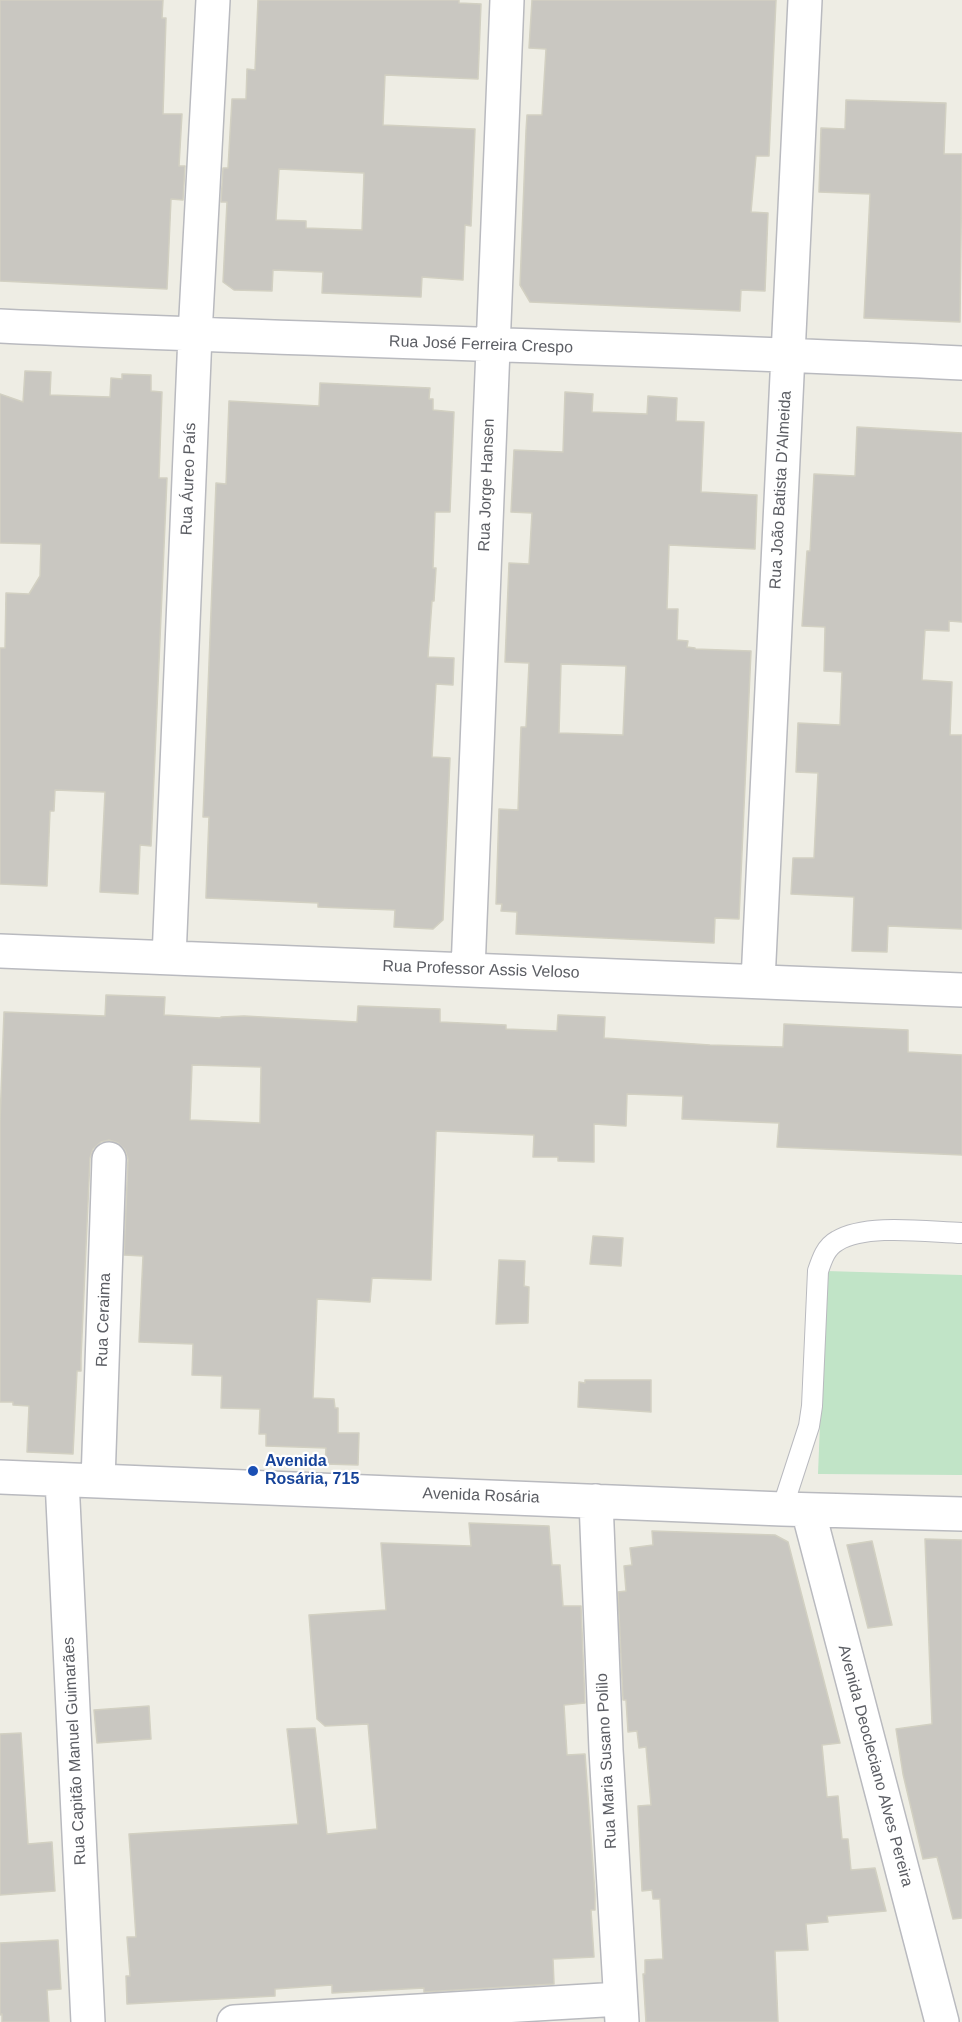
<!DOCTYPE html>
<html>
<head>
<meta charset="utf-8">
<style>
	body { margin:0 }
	canvas { display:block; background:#eeede4 }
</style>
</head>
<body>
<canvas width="962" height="2022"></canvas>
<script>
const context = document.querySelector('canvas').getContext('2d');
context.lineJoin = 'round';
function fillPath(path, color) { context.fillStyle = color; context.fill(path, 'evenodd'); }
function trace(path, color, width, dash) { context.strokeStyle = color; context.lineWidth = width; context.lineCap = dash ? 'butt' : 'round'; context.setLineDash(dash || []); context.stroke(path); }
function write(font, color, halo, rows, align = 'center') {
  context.font = font + ' Arial,sans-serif'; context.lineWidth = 4.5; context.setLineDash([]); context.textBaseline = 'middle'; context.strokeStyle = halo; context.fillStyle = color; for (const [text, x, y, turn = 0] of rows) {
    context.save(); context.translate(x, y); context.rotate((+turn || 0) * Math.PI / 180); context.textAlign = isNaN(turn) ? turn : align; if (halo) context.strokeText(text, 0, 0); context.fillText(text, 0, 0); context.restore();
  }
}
const green = new Path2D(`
	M 826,1271 L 962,1275 L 962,1475 L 818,1474 Z`);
const building = new Path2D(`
	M 0,0 L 163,0 L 162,18 L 166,18 L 163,114 L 182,114 L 179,166 L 185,166 L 183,200 L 171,199 L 167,289 L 0,281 Z
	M 258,0 L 459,0 L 459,3 L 481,4 L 478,79 L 385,75 L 383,125 L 475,129 L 471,226 L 465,225 L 463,280 L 422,277 L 421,297 L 322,293 L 323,272 L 273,270 L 272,291 L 234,290 L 223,282 L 227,202 L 221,202 L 223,168 L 228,168 L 232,99 L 246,99 L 247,69 L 255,70 ZM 279,169 L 364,173 L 362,230 L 306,228 L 306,221 L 276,220 Z
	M 532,0 L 776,0 L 769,156 L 756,156 L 751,212 L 768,213 L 765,291 L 741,290 L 740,311 L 530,302 L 520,285 L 526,131 L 527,115 L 542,115 L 546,49 L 529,48 Z
	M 846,100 L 946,103 L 944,154 L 962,154 L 960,322 L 864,318 L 870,194 L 819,192 L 821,128 L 845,129 Z
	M 25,371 L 51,372 L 50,395 L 110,397 L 111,378 L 122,379 L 122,374 L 151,375 L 151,391 L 162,392 L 159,478 L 167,478 L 151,846 L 140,845 L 138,894 L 100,892 L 105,792 L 55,790 L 54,811 L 50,811 L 47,886 L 0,884 L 0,648 L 5,648 L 6,593 L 29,594 L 40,576 L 41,544 L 0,543 L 0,394 L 23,402 Z
	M 320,383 L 430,388 L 429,399 L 433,399 L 433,410 L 454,412 L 450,512 L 435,512 L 433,568 L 436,568 L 434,601 L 432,601 L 428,657 L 454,658 L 453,685 L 436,684 L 432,757 L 450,758 L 443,920 L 433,929 L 394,927 L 395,910 L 318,907 L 318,903 L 206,898 L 206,896 L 209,817 L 203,817 L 216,483 L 226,484 L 229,401 L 319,406 Z
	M 565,392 L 593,394 L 592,412 L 647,414 L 648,396 L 677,398 L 676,421 L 704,422 L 701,492 L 757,495 L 755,549 L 669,545 L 667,609 L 678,609 L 677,640 L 688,641 L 687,647 L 695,648 L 695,649 L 751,651 L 739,919 L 715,918 L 714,943 L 516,934 L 517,912 L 501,911 L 502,904 L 496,904 L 499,809 L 518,810 L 521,727 L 526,727 L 529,663 L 505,662 L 509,563 L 529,564 L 532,513 L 511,512 L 514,450 L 563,452 ZM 561,664 L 626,666 L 623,735 L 559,733 Z
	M 857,427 L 962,433 L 962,622 L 949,621 L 949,631 L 925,630 L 922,680 L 952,682 L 950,735 L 962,735 L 962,929 L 888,926 L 887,952 L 852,951 L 854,897 L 791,894 L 793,858 L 814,858 L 818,773 L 796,772 L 798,723 L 840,725 L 842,672 L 824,671 L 825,627 L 802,626 L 807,551 L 810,551 L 814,474 L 855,476 Z
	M 106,995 L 165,997 L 164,1015 L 221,1018 L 221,1017 L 244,1016 L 357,1022 L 358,1006 L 440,1009 L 440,1022 L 506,1025 L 506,1029 L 557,1031 L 558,1015 L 605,1017 L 604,1038 L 710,1045 L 783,1047 L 784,1024 L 908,1030 L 908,1052 L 962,1055 L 962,1155 L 777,1147 L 779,1123 L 682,1119 L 683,1096 L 627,1094 L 626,1126 L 594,1124 L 594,1162 L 558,1161 L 558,1157 L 533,1157 L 534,1135 L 436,1131 L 431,1280 L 372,1278 L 370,1302 L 317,1299 L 313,1398 L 334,1399 L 335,1408 L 338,1408 L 338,1433 L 359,1433 L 358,1465 L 325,1464 L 326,1448 L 266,1446 L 266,1434 L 259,1434 L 260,1409 L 221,1408 L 222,1376 L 192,1375 L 193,1344 L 139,1342 L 143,1256 L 124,1255 L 128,1159 L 125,1150 L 118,1143 L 109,1140 L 101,1142 L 93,1149 L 90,1158 L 81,1358 L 81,1371 L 77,1371 L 73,1454 L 27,1452 L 29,1406 L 13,1405 L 13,1402 L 0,1402 L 0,1121 L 4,1012 L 105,1016 ZM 192,1065 L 261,1067 L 260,1123 L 190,1120 Z
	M 593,1236 L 623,1238 L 621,1266 L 590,1264 Z
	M 499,1260 L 525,1261 L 524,1286 L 529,1287 L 528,1323 L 496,1324 Z
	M 585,1380 L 651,1380 L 651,1412 L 578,1407 L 579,1382 L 585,1383 Z
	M 469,1523 L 549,1526 L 552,1565 L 560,1565 L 563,1606 L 581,1606 L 585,1703 L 564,1705 L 567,1755 L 585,1754 L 595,1894 L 595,1910 L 591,1910 L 594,1957 L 553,1959 L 554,1984 L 424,1992 L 424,1988 L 332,1993 L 332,1985 L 275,1989 L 275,1996 L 127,2004 L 126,1976 L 130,1976 L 127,1937 L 136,1937 L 129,1834 L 298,1824 L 287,1729 L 315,1728 L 327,1834 L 377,1829 L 368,1724 L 325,1726 L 317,1719 L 309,1615 L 386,1610 L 381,1543 L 471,1546 Z
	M 652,1531 L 775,1535 L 788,1542 L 840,1743 L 822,1745 L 827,1797 L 838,1796 L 842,1839 L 848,1839 L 851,1870 L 875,1868 L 886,1911 L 827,1916 L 828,1922 L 806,1924 L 808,1950 L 775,1951 L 778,2022 L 646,2022 L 643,1974 L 645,1974 L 645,1960 L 663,1959 L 660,1899 L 653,1899 L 652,1890 L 642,1891 L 638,1806 L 651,1805 L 646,1747 L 639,1748 L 637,1731 L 628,1732 L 626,1700 L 623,1700 L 618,1592 L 626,1591 L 624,1566 L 632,1565 L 630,1548 L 653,1545 Z
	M 925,1539 L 962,1540 L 962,1918 L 953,1919 L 937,1857 L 923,1859 L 903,1774 L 896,1729 L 932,1724 Z
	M 872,1541 L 892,1625 L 868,1628 L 847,1545 Z
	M 149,1706 L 151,1739 L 97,1743 L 94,1710 Z
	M 21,1733 L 28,1844 L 52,1842 L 55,1891 L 0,1895 L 0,1734 Z
	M 58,1940 L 61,1989 L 47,1990 L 49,2022 L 2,2022 L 2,2014 L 0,2015 L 0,1943 Z`);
const service = new Path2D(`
	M 782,1509 L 809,1426 L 812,1406 L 818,1271 C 822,1259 826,1247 837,1241 C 866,1223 928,1232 962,1233`);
const minor = new Path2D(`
	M 0,326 C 321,341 642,347 962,363
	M 0,951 L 962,990
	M 169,958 L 195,335 L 213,0
	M 468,970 L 507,0
	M 758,981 L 805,0
	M 0,1477 L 782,1509 L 962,1514
	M 62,1480 L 88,2022
	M 98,1481 L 109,1159
	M 596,1501 L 606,1750 L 622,2022
	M 808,1510 L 942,2022
	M 234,2022 L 620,1999`);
const markers = [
	[253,1471,6,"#1a4fb4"]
];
const streetNames = [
	["Rua José Ferreira Crespo",481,345,2],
	["Rua Áureo País",189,479,-88],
	["Rua Jorge Hansen",487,485,-88],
	["Rua João Batista D'Almeida",781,490,-87],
	["Rua Professor Assis Veloso",481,970,2],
	["Rua Ceraima",104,1320,-88],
	["Avenida Rosária",481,1496,2],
	["Rua Capitão Manuel Guimarães",75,1751,-93],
	["Rua Maria Susano Polilo",607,1761,-93],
	["Avenida Deocleciano Alves Pereira",875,1766,75]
];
const transitNames = [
	["Avenida",265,1462],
	["Rosária, 715",265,1480]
];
fillPath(green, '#c1e4c7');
fillPath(building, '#c9c7c1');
trace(building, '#d2d0c2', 1.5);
trace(service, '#b9babf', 22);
trace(minor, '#b9babf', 36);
trace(service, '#fff', 20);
trace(minor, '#fff', 33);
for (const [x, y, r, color] of markers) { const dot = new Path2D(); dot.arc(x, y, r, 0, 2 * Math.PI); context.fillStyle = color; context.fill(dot); trace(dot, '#fff', 2); }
write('16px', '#5c5e64', '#fff', streetNames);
write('bold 16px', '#164399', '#fff', transitNames, 'left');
</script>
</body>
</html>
